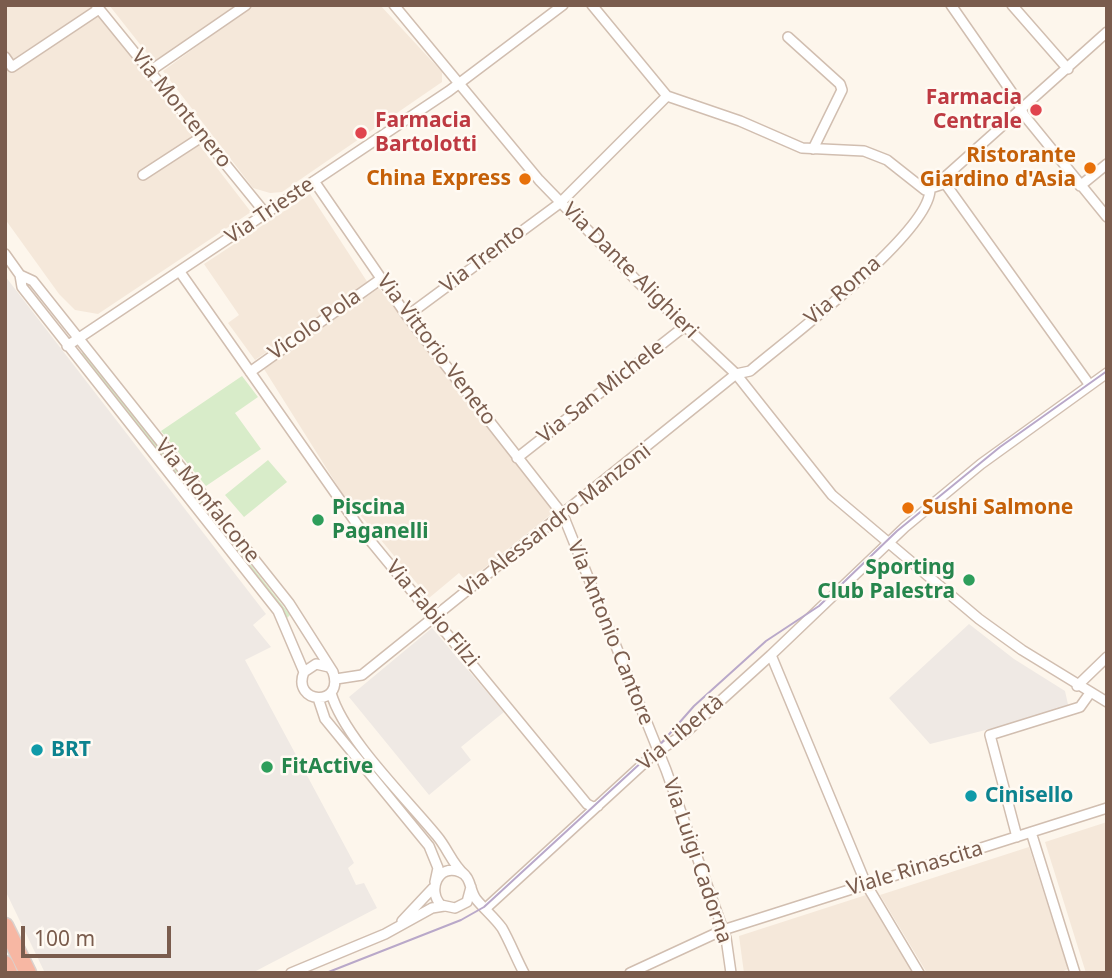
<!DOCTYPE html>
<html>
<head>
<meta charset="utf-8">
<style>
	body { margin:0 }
	#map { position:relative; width:1112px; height:978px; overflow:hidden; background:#fdf6ec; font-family:"Noto Sans",sans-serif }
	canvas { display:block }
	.frame { position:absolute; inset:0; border:7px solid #7a5c4d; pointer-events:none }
	.scale { position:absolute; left:21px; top:926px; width:150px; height:32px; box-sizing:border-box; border:4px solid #7a5c4d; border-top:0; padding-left:9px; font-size:21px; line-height:24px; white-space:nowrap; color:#7a5c4d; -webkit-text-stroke:5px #fffaf3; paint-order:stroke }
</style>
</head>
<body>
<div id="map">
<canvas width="1112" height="978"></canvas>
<div class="frame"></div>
<div class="scale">100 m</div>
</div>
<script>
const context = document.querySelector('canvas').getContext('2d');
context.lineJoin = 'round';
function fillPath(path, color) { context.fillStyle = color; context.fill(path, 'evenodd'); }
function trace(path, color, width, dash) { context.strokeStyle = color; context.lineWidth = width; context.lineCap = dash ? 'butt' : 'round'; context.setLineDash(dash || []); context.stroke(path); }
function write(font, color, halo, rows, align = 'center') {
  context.font = font + ' "Noto Sans",sans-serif'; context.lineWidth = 5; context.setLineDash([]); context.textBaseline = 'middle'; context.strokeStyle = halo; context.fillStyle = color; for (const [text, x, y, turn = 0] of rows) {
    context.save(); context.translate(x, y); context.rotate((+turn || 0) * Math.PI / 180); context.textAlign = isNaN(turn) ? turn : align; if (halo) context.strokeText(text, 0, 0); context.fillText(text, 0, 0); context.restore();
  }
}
const residential = new Path2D(`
	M 5,5 L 92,5 L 93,7 L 13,59 L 5,48 Z
	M 109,5 L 240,5 L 154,62 Z
	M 253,5 L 380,5 L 442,72 L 442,82 L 282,192 L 270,193 L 253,188 L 163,71 Z
	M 99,15 L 251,212 L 98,314 L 75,310 L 59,294 L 5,219 L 5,63 L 13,72 Z
	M 310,194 L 368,283 L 255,360 L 228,323 L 239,315 L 204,264 Z
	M 379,288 L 555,511 L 467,582 L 459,573 L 429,598 L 342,493 L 264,369 Z
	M 1107,822 L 1107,973 L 1086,973 L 1045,842 Z
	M 1029,847 L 1068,969 L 1059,973 L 927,973 L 880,895 Z
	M 866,895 L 915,973 L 744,973 L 739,936 Z`);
const industrial = new Path2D(`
	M 5,276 L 266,614 L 253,625 L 271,647 L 245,660 L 354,863 L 348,868 L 356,885 L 364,883 L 377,908 L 252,973 L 45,973 L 5,890 Z
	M 969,624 L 1014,659 L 1065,691 L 1069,709 L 930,744 L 889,698 Z
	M 432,628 L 504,712 L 461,747 L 471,760 L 429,795 L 349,697 Z`);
const green = new Path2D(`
	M 84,352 L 290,615 L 287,618 L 80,355 Z
	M 242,376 L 258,397 L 235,413 L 261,449 L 206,486 L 161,431 Z
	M 268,460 L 287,482 L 244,517 L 225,495 Z`);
const street = new Path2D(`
	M 96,5 L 266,214
	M 394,5 L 539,180 L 639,283 L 736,374 L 832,495 L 979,619 L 1022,650 L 1107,702
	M 592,5 L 667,96 L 740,121 L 802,148 L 864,151 L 887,160 L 925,190 L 946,183
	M 951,5 L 1015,97 L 1024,115 L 1107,217
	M 1012,5 L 1068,69
	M 788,37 L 840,84 L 842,90 L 813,149
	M 5,57 L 12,67 L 99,9
	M 150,71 L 246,5
	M 143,175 L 203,136
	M 314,181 L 407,316 L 563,515 L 666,770 L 726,938 L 731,973
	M 1080,186 L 1107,164
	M 5,254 L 20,275 L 22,287 L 278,611 L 304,672
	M 180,272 L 359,527 L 587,804 L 593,807 L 598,806
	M 20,275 L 33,281 L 289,603 L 333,672 C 345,708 291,704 304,672 L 316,664 L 329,667
	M 407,316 L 560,203 L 667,96
	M 67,346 L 449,91 L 563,5
	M 250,372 L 381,279
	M 1089,384 L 947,186 L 945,177 L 1107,32
	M 517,458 L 685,326
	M 771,655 L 866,884 L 919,973
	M 336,679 L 362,675 L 736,374 L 750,371 C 785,341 931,232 930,189
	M 1077,686 L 1107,657
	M 331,693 C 344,738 406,798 437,836 C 448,849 452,864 465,875
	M 318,698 L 325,719 L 429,846 L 438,868 L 435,882
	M 1031,832 L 1075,973
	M 1017,837 L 990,735 L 1080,707 L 1090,693
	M 471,887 L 467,902 L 455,908 L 441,905 C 427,891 438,863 460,872 C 472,877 469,890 476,899 C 484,909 494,917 502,928 C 510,942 516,958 524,973
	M 485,909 L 654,754 L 684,734 L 771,655 L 905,527 L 981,464 L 1107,373
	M 402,921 L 433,888
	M 291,973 L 385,934 L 432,908 L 444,906
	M 630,973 L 723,930 L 1107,808`);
const highway = new Path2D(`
	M 5,926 L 28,973
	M 5,964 L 9,973`);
const tram = new Path2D(`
	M 326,973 L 461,920 L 484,907 L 657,748 L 694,706 L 766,641 L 819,606 L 897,531 L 1000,447 L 1107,371`);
const markers = [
	[1036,110,7,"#e0444e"],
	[361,133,7,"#e0444e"],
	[1090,168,7,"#e8710a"],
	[525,179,7,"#e8710a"],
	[908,508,7,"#e8710a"],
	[318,520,7,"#2e9e5b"],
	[969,580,7,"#2e9e5b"],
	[37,750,7,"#0f9aa8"],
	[267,767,7,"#2e9e5b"],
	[971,796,7,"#0f9aa8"]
];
const healthNames = [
	["Farmacia",1022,98],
	["Centrale",1022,122],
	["Farmacia",375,121,"left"],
	["Bartolotti",375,145,"left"]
];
const streetNames = [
	["Via Montenero",181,109,51],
	["Via Trieste",270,211,-34],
	["Via Trento",483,259,-37],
	["Via Dante Alighieri",630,271,45],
	["Via Roma",843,291,-41],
	["Vicolo Pola",315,325,-35],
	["Via Vittorio Veneto",436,350,53],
	["Via San Michele",601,392,-38],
	["Via Monfalcone",207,501,51],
	["Via Alessandro Manzoni",556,521,-38],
	["Via Fabio Filzi",432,614,50],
	["Via Antonio Cantore",610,633,68],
	["Via Libertà",681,733,-40],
	["Via Luigi Cadorna",697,861,71],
	["Viale Rinascita",915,869,-17]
];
const foodNames = [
	["Ristorante",1076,156],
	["Giardino d'Asia",1076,180],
	["China Express",511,179],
	["Sushi Salmone",922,508,"left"]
];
const leisureNames = [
	["Piscina",332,508],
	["Paganelli",332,532],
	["Sporting",955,568,"right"],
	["Club Palestra",955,592,"right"],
	["FitActive",281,767]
];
const cultureNames = [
	["BRT",51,750],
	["Cinisello",985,796]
];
fillPath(residential, '#f5e8da');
fillPath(industrial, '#efe9e4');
fillPath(green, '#d8ecc9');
trace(street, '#d1beb0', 12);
trace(highway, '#dad1cd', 19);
trace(street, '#fff', 9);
trace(highway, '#f7b7a3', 16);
trace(tram, '#b9a8c9', 2);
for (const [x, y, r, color] of markers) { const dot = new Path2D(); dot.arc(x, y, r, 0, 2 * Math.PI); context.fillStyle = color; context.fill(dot); trace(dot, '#fffaf3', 2.5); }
write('bold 21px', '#be3a42', '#fffaf3', healthNames, 'right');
write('21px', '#7a5c4d', '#fffaf3', streetNames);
write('bold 21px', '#c56008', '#fffaf3', foodNames, 'right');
write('bold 21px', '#27864d', '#fffaf3', leisureNames, 'left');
write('bold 21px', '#0d838f', '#fffaf3', cultureNames, 'left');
</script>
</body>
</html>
